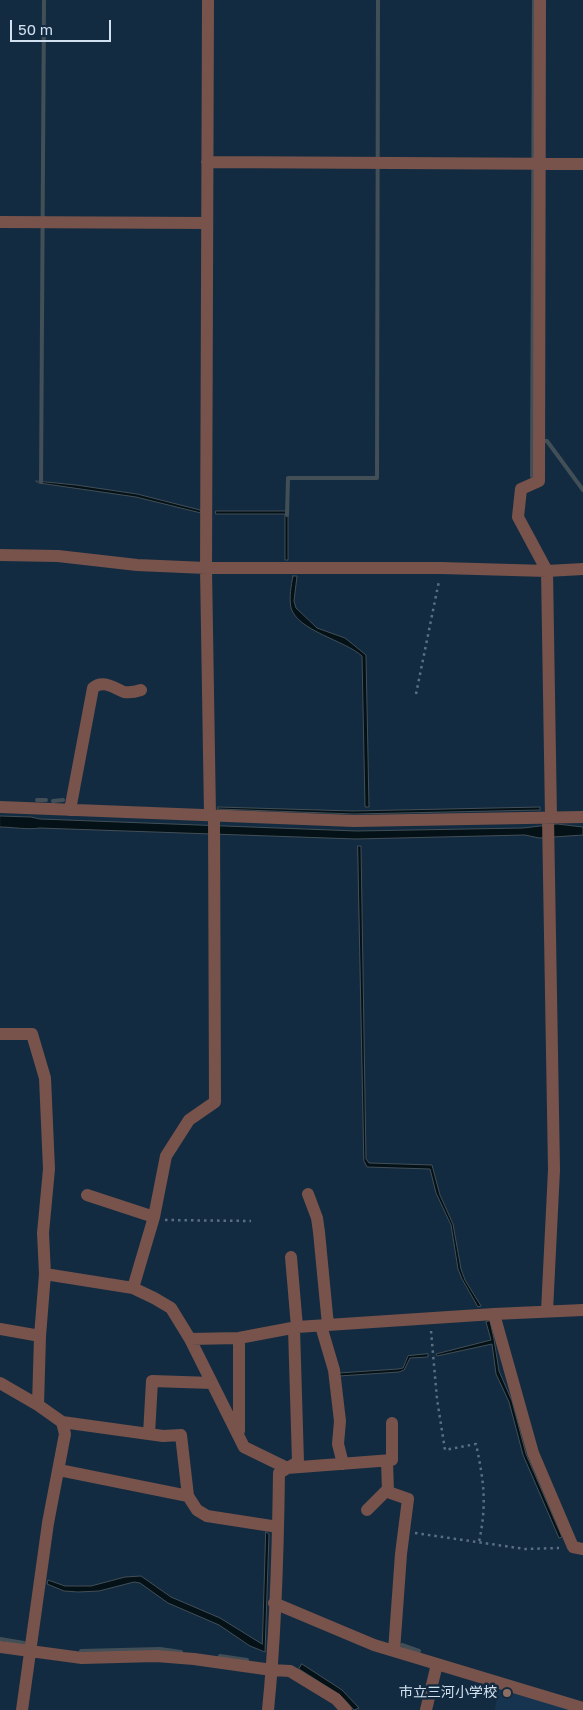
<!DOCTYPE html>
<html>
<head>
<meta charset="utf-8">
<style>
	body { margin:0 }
	#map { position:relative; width:583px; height:1710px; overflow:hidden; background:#132b41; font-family:"Golos Text",sans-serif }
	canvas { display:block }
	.scale { position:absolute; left:10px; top:20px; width:101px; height:22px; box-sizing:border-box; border:2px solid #d2e1ef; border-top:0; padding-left:6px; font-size:15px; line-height:18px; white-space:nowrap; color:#d2e1ef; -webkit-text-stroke:4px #132b41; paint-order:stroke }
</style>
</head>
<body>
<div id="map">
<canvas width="583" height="1710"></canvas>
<div class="scale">50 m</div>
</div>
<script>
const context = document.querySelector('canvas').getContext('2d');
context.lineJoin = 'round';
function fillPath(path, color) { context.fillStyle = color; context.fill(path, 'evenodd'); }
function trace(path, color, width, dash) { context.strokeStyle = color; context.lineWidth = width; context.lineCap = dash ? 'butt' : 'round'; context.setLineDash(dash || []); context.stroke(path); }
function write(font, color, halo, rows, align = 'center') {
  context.font = font + ' "Golos Text","Noto Sans JP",sans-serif'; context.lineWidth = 5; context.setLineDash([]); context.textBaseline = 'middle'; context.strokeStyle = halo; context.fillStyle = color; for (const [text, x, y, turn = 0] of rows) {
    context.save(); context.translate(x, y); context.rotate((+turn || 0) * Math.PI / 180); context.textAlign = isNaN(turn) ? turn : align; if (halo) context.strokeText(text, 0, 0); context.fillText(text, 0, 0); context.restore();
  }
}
const built = new Path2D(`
	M 498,1687 L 572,1710 L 495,1710 Z`);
const water = new Path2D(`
	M 36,481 L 76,485 L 137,494 L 200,510 L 201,513 L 136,497 L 39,483 Z
	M 216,511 L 288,511 L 288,560 L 285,560 L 285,514 L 216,514 Z
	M 293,576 L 297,576 L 294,601 L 296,608 L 317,628 L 345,638 L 366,655 L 369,807 L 365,807 L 362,656 C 344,640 298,631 291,608 C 289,597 291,586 293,576 Z
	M 218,807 L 353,811 L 540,807 L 540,810 L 354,814 L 218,809 Z
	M 0,816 L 31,817 L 40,819 L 357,831 L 523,828 L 557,824 L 583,827 L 583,835 L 539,838 L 525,835 L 356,839 L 39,828 C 31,830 10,827 0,827 Z
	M 358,846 L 361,846 L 366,1159 L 369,1163 L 432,1165 L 440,1195 L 453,1224 L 461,1269 L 465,1280 L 481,1306 L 478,1307 L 462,1279 L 458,1269 L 451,1225 L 436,1193 L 430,1169 L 367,1167 L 364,1161 Z
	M 490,1321 L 494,1339 L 499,1371 L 512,1401 L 526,1454 L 562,1537 L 559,1538 L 523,1455 L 509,1402 L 496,1374 L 492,1344 L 437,1356 L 436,1354 L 491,1340 L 486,1322 Z
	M 428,1354 L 428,1357 L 410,1358 L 404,1370 L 399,1372 L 339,1376 L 339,1373 L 398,1369 L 403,1368 L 408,1356 Z
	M 266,1532 L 269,1534 L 265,1652 L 250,1646 L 219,1625 L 168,1603 L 140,1583 L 134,1582 L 99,1591 L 78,1592 L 64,1591 L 47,1584 L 48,1580 L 65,1586 L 91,1586 L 125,1577 L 141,1576 L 171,1597 L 220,1618 L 262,1644 Z
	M 302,1664 L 342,1690 L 359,1708 L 354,1710 L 340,1695 L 299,1669 Z`);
const stream = new Path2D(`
	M 544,441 L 547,441 L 583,490
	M 532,476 L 534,0
	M 41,482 L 44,0
	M 287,515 L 288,478 L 377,478 L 378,0
	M 37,800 L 46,800
	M 53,801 L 63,800
	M 0,1639 L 24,1643
	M 402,1645 L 419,1651
	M 81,1651 L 160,1649 L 181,1652
	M 220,1656 L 247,1660`);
const path = new Path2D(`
	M 416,694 L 439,581
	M 165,1220 L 251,1221
	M 431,1331 L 437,1399 L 445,1450 L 476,1444 C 484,1482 487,1504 479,1542
	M 415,1533 L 525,1549 L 559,1548`);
const minor = new Path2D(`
	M 208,0 L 206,568 L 210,815
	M 540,0 L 539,481 L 521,489 L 518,517 L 547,571 L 551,817
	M 207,162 L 583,164
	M 0,222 L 207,223
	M 0,555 L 58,556 L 137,565 L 206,568 L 441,568 L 547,571 L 583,569
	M 0,807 L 354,821 L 583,817
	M 70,810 L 93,688 C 103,679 114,688 124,692 C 131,693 135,692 141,690
	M 0,1034 L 32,1034 L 45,1078 L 49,1169 L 43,1233 L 45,1274 L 40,1336 L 38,1405
	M 308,1194 L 317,1218 L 319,1232 L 328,1325
	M 87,1195 L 154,1217
	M 291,1257 L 297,1327
	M 45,1274 L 133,1288 L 154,1298 L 171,1308 L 190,1339 L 244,1447 L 287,1468 L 392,1460 L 392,1423
	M 133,1288 L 154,1217 L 166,1156 L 189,1120 L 215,1102 L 214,816
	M 547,1311 L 554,1170 L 548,818
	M 494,1314 L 533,1453 L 573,1547 L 583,1549
	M 321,1326 L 334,1370 L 340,1421 L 338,1444 L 343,1464
	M 0,1329 L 40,1336
	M 190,1339 L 239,1338 L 297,1327 L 494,1314 L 583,1310
	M 0,1383 L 38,1405 L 62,1422 L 65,1434 L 48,1523 L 22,1710
	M 62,1422 L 163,1436 L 181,1435 L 188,1496
	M 239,1431 L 239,1338
	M 149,1434 L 152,1381 L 212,1383
	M 387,1461 L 388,1492 L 408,1499 L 401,1554 L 394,1651
	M 59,1470 L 188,1496 L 197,1510 L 207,1516 L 278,1527
	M 367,1510 L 388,1489
	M 274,1603 L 374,1645 L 583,1708
	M 0,1647 L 82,1658 L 156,1656 L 194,1659 L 272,1670 L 290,1671 L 336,1699 L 346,1710
	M 268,1710 C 276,1632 278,1552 279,1473 L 298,1462 L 294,1328
	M 426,1710 L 437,1664`);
const markers = [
	[507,1693,5,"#8d6e63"]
];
const poiNames = [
	["市立三河小学校",497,1693]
];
fillPath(built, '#16344f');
fillPath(water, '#041116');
trace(water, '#424f57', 1);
trace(stream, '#424f57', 4);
trace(path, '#5b6f82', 2.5, [2.5, 4]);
trace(minor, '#77534b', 12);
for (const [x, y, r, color] of markers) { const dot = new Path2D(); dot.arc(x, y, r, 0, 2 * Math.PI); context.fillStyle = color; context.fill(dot); trace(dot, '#132b41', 2); }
write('14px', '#d2e1ef', '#132b41', poiNames, 'right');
</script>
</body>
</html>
